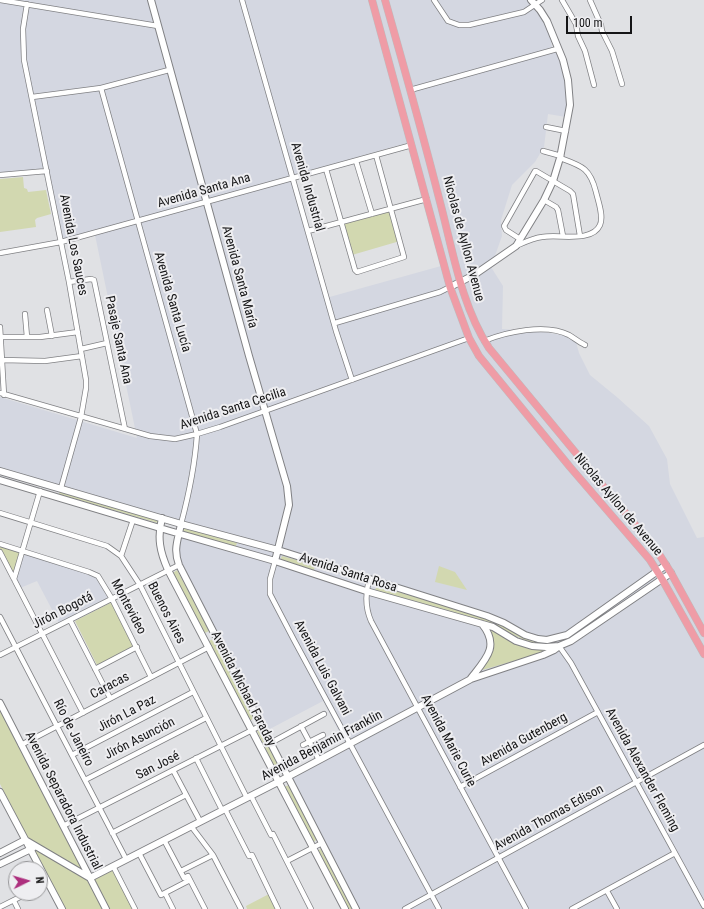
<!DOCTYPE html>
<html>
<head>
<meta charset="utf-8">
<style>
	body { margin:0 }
	#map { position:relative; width:704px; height:909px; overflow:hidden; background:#e0e1e4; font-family:"Roboto Condensed",sans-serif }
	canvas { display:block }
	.north { position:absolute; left:8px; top:861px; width:40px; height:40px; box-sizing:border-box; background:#eeeef1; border:1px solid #979799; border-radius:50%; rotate:85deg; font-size:11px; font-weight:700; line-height:16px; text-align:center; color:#151516 }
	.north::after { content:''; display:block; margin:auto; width:14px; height:18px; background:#ad2f7e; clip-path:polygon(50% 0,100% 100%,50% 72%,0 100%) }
	.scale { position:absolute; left:566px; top:16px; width:66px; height:18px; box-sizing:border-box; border:2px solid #151516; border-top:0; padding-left:5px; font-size:12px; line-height:14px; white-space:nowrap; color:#151516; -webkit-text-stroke:3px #eeeef1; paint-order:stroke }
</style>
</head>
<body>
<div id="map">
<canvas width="704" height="909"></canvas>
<div class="north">N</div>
<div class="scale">100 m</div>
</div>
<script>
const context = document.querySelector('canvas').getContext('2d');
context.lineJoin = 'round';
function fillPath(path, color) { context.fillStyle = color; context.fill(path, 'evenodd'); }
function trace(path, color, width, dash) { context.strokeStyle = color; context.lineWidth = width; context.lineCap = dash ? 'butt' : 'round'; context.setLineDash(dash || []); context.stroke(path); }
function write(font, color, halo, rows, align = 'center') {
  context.font = font + ' "Roboto Condensed",sans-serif'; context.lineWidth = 4; context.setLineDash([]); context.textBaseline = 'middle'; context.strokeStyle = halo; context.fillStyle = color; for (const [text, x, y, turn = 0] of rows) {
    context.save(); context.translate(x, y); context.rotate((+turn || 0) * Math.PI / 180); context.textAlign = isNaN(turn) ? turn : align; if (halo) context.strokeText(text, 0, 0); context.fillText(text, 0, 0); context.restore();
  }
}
const built = new Path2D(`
	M 0,0 L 529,0 L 542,17 L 549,32 L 552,47 L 561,60 L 567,83 L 569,104 L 566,117 L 548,114 L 544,147 L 535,162 L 512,185 L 501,220 L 502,236 L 491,267 L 503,286 L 502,329 L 543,332 L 567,336 L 576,342 L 579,353 L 590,375 L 618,398 L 649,426 L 667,459 L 670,484 L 697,538 L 704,537 L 704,909 L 359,909 L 291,779 L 348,749 L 323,701 L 266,731 L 186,575 L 178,556 L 179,521 L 0,469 L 0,397 L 137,438 L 95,235 L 63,239 L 49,173 L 0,173 ZM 407,143 L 441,266 L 326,298 L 290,176 Z
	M 24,554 L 89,574 L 96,578 L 108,598 L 59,623 L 37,581 L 20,588 L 16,580 Z`);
const green = new Path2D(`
	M 23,177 L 24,188 L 27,189 L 28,192 L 46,190 L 51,214 L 37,218 L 35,220 L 36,227 L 0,232 L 0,179 Z
	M 391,210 L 400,241 L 352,255 L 343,223 Z
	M 60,491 L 159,520 L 158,523 L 59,494 Z
	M 183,527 L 237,543 L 235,548 L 182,533 Z
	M 0,546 L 20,553 L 13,575 L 0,551 Z
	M 282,556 L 315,565 L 314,570 L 280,561 Z
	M 439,566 L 455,572 L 467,590 L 435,582 Z
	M 177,570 L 209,631 L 205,633 L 173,573 Z
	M 377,586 L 493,619 L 521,636 L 536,641 L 534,644 C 516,637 500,627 482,620 L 375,590 Z
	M 112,602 L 134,646 L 97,665 L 75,621 Z
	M 484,625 L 516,643 L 551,649 L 541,653 L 479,671 L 492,651 Z
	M 213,639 L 254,718 L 250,721 L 209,641 Z
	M 0,707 L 85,872 L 28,838 L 0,784 Z
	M 260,729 L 282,773 L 278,774 L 257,731 Z
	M 289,785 L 317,839 L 313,843 L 284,787 Z
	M 321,849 L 352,909 L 346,909 L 316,851 Z
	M 38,850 L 88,879 L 105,909 L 64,909 L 33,852 Z
	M 113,867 L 134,909 L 109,909 L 91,878 Z
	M 269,894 L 277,909 L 247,909 L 246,906 Z`);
const street = new Path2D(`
	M 0,0 L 158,26
	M 242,0 L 336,331 L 352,380
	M 434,0 L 448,21 L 459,25 L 469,25 L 524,12 L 542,0
	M 562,0 L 576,24 L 578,36 L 585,51 L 594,85
	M 590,0 L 601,25 L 602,31 L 612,51 L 622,84
	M 27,4 L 23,29 L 24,60 L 69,282 L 86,380 L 86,388 L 81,417 L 61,488
	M 101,88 L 197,434 C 195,465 189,494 181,524
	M 410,90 L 557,49
	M 32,97 L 101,88 L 169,70
	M 546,127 L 566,131
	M 543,151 L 561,156
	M 356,161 L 372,214
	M 326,169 L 355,270 L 357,272 L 404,257 L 376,155
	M 0,175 L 47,171
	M 544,200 L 556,207 L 558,210 L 563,236
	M 308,231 L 427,199
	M 520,239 L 506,230 L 504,226 L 535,171 L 536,171 L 570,191 L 573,194 L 580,236
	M 516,246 C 525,242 533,238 542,237 C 559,234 592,243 600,225 C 604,216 598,201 596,192 C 590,168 582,166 560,158
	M 0,253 L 61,242 L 412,145
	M 69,282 L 91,279 L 94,280 L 125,429
	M 47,310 L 52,336
	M 25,314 L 27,337
	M 335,323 L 440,292 L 450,287
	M 0,327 L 4,395
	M 1,337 L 40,337 L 78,332
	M 484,341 C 506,332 546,323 569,335 C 574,338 579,342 585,345
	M 81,349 L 107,343
	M 2,360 L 45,361 L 82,356
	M 0,393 L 150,436 L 175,439 L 197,434 L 220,427 L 469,338
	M 0,513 L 107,546 L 121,556 L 140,585 L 247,798
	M 0,544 L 89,572 L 98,576 L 112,599 L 151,677
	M 0,552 L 83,713
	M 121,556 L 133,520
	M 275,561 L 270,579 L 270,594 L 294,640 L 439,909
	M 14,579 L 40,491
	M 369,580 C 365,595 365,607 371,621 L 526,909
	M 0,617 L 126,859
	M 70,620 L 110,698
	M 559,646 L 571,663 L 704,906
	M 0,655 L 179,565
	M 95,669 L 137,647
	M 301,726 L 319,760
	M 276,740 L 324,714
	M 21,745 L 209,647
	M 303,745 L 323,735
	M 72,755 L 193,692
	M 196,758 L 222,810
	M 173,770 L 200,821
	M 85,780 L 206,718
	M 460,787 L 598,712
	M 251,796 L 271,835 L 273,834 L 311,909
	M 225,809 L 249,856 L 252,855 L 278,909
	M 63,826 L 262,725
	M 191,826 L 213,855 L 241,909
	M 112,833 L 186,795
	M 164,840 L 184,878 L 188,876 L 205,909
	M 139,853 L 161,895 L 190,880
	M 287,861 L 322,843
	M 113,866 L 135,909
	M 181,871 L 213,855
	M 40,887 L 48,883
	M 607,891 L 617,909
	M 165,893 L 173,909
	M 14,901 L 18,909
	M 0,907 L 28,893
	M 405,909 L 704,745
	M 572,909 L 675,853`);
const secondary = new Path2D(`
	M 151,0 L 249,356 L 287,486 L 289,505 L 275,561
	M 450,287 L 474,275 L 516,246 L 544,200 L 553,181 L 560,158 L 570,105 L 568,80 L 563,60 L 547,21 L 540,10 L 531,0
	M 0,471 L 181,524 L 278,550 L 487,616 L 504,623 L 525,635 L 538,639 L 547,640 L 567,635 L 666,565
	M 0,480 L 170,531 L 275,561 L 366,591 L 493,627 L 516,641 L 532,646 L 546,647 L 559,646 L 571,641 L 671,573
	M 162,518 C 157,538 160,552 168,570 L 345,909
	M 181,524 C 178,540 173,549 179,565 L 356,909
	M 471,678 C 486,659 500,646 482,624
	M 0,703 L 106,909
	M 0,792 L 62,909
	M 27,841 L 90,878
	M 0,853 L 25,840
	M 0,864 L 33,848
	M 90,878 L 278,782 L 471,679 L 543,655 L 554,650 L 558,647`);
const primary = new Path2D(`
	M 372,0 L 450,287 L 469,338 L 479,356 L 570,467 L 650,560 L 662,579 L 704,654
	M 385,0 C 404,67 423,135 440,202 C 453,251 461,305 489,348 L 657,551 L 671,573 L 704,633`);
const streetNames = [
	["Avenida Industrial",307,187,74],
	["Avenida Santa Ana",204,191,-16],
	["Nicolas de Ayllon Avenue",463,239,75],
	["Avenida Los Sauces",73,245,79],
	["Avenida Santa María",239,277,75],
	["Avenida Santa Lucía",172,302,74],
	["Pasaje Santa Ana",118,340,78],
	["Avenida Santa Cecilia",233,409,-18],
	["Nicolas Ayllon de Avenue",618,505,50],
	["Avenida Santa Rosa",348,573,18],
	["Montevideo",128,607,62],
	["Jirón Bogotá",63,611,-27],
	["Buenos Aires",166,613,63],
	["Avenida Luis Galvani",322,668,62],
	["Caracas",110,686,-28],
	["Avenida Michael Faraday",243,689,63],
	["Jirón La Paz",127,714,-28],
	["Río de Janeiro",73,733,63],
	["Jirón Asunción",140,739,-27],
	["Avenida Gutenberg",524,740,-29],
	["Avenida Marie Curie",448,741,62],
	["Avenida Benjamin Franklin",322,746,-28],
	["San José",158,766,-27],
	["Avenida Alexander Fleming",642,770,61],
	["Avenida Separadora Industrial",63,801,63],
	["Avenida Thomas Edison",549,818,-29]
];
fillPath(built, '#d4d7e1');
fillPath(green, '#d2d8b0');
trace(street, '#808184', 6);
trace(secondary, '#808184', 8);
trace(primary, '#bdbdbe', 8);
trace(street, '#fff', 4.5);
trace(secondary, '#fff', 6);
trace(primary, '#ef9ca6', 7);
write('13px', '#151516', '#eeeef1', streetNames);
</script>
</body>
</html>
